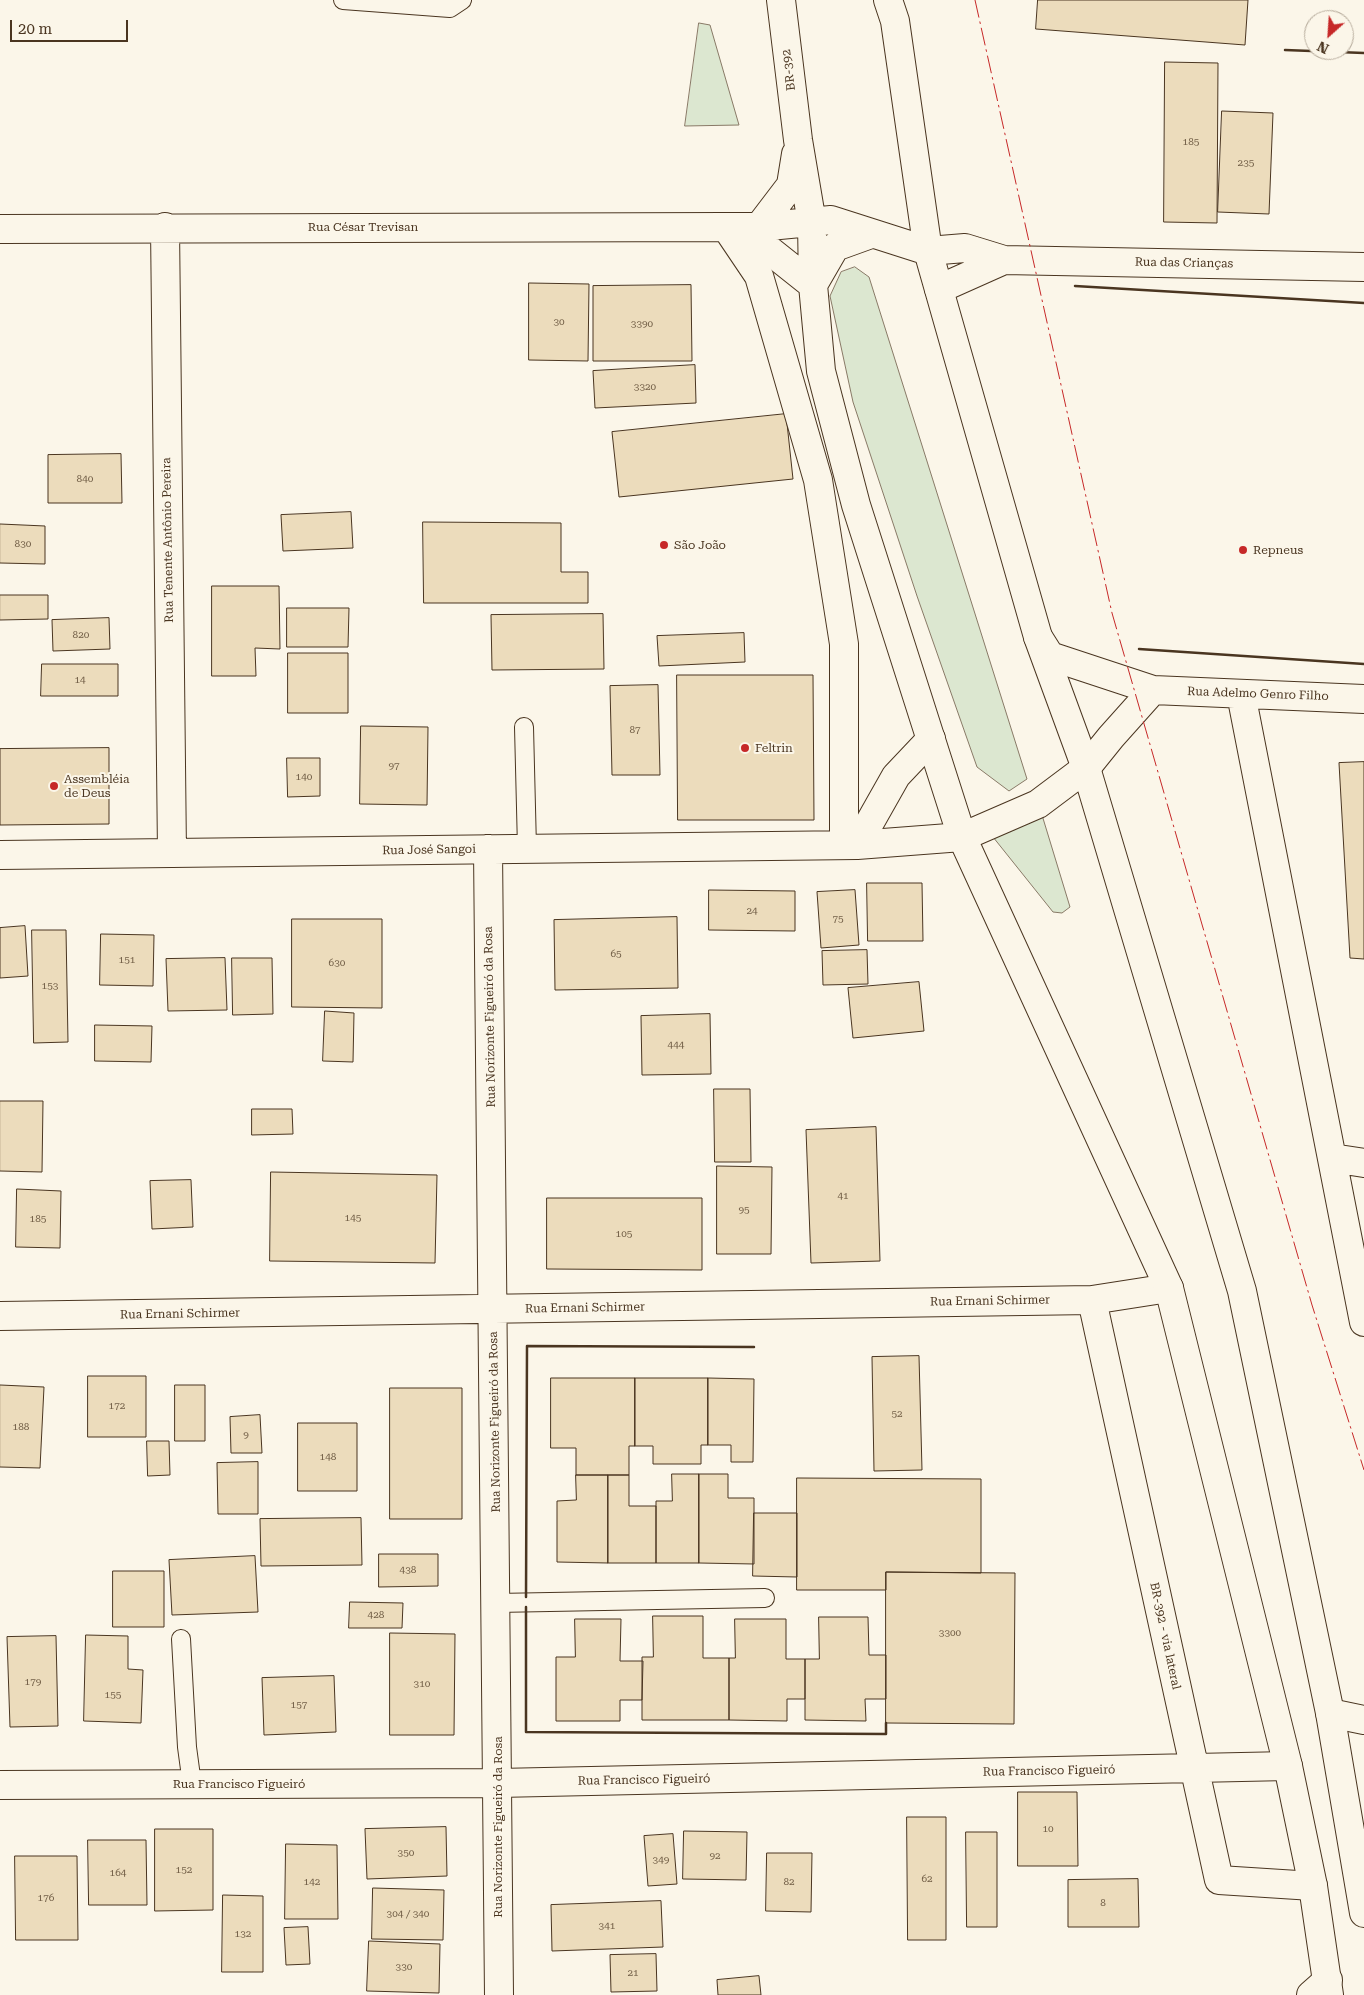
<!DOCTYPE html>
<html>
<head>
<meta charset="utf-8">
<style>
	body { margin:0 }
	#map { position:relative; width:1364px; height:1995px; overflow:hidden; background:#fbf6e9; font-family:"Roboto Serif",serif }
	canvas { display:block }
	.north { position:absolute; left:1304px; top:10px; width:50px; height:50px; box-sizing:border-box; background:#fbf6e9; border:1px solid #b4a999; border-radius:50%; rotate:206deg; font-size:14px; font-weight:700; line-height:20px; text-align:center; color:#4a3520 }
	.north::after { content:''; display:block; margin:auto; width:18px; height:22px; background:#c62828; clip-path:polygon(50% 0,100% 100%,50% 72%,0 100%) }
	.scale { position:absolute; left:10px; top:20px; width:118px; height:22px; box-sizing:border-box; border:2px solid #4a3520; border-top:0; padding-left:6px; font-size:15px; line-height:18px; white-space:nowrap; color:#4a3520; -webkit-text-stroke:4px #fbf6e9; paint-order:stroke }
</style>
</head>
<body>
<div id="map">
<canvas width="1364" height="1995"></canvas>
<div class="north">N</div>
<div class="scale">20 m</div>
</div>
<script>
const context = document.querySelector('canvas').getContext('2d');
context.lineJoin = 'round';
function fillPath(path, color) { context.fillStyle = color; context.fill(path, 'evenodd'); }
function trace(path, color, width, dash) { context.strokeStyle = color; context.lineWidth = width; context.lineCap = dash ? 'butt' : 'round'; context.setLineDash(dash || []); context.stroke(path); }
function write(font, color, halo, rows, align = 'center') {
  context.font = font + ' "Roboto Serif",serif'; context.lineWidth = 4; context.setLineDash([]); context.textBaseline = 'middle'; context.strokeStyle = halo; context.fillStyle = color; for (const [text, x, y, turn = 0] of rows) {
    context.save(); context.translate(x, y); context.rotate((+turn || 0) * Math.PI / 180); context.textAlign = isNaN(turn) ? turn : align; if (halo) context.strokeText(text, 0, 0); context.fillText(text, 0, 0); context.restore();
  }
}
const green = new Path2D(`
	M 699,23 L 710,25 L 739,125 L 685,126 Z
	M 855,267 L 869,277 L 1027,779 L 1009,791 L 977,767 L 917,596 L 853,402 L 830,296 L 841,272 Z
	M 1042,815 L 1070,907 L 1062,913 L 1053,912 L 993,837 Z`);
const building = new Path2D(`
	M 1038,0 L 1248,0 L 1245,45 L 1036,29 Z
	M 1165,62 L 1218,63 L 1217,223 L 1164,222 Z
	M 1222,111 L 1273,113 L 1269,214 L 1218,212 Z
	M 529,283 L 589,284 L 588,361 L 529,360 Z
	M 691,285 L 692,361 L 593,361 L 593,286 Z
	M 695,365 L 696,403 L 595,408 L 593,371 Z
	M 786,414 L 793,479 L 619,497 L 612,432 Z
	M 121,454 L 122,503 L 48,503 L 48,455 Z
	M 351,512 L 353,548 L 283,551 L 281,515 Z
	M 423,522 L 561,523 L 561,572 L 588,572 L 588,603 L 424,603 Z
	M 0,524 L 45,526 L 45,564 L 0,563 Z
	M 212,586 L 279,586 L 280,649 L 255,648 L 256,676 L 212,676 Z
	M 0,595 L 48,595 L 48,619 L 0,620 Z
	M 287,608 L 349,608 L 348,647 L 287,647 Z
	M 603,614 L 604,669 L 492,670 L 491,615 Z
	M 109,618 L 110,649 L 53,651 L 52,620 Z
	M 744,633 L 745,662 L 659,666 L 657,636 Z
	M 288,653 L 348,653 L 348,713 L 288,713 Z
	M 42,664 L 118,664 L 118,696 L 41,696 Z
	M 677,675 L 813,675 L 814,820 L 678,820 Z
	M 658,685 L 660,775 L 612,775 L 610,686 Z
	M 361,726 L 428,727 L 427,805 L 360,804 Z
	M 109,748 L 109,824 L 0,825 L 0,749 Z
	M 287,758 L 320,758 L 320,796 L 288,797 Z
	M 1364,762 L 1364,959 L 1350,958 L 1339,763 Z
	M 867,883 L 922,883 L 923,941 L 868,941 Z
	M 709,890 L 795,891 L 795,931 L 709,930 Z
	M 855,890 L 859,945 L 821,948 L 817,892 Z
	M 677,917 L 678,988 L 555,990 L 554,920 Z
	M 292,919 L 382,919 L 382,1008 L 292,1007 Z
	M 25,926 L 28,976 L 0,978 L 0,928 Z
	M 32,930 L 66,930 L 68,1042 L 34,1043 Z
	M 101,934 L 154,935 L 153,986 L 100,985 Z
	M 867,950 L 868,984 L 823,985 L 822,951 Z
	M 225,958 L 227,1010 L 168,1011 L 166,959 Z
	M 232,958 L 272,958 L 273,1014 L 233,1015 Z
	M 919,982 L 924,1031 L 853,1038 L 848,988 Z
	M 325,1011 L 354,1013 L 353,1062 L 323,1061 Z
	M 710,1014 L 711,1074 L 642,1075 L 641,1016 Z
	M 95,1025 L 152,1026 L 151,1062 L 95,1061 Z
	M 714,1089 L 750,1089 L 751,1162 L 715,1162 Z
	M 0,1101 L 43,1101 L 42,1172 L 0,1171 Z
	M 252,1109 L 292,1109 L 293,1134 L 252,1135 Z
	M 876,1127 L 880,1261 L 811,1263 L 806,1130 Z
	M 717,1166 L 772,1167 L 771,1254 L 717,1254 Z
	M 271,1172 L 437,1175 L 435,1263 L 270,1261 Z
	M 191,1180 L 193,1227 L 152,1229 L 150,1181 Z
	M 17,1189 L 61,1191 L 60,1248 L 16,1247 Z
	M 547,1198 L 702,1198 L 702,1270 L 547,1269 Z
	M 919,1356 L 922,1470 L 874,1471 L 872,1357 Z
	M 88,1376 L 146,1376 L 146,1437 L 88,1437 Z
	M 551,1378 L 635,1378 L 635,1446 L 629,1446 L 629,1475 L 576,1475 L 576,1448 L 551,1448 Z
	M 635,1378 L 708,1378 L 708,1445 L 701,1445 L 701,1464 L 653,1464 L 653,1446 L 635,1446 Z
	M 708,1378 L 754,1379 L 753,1462 L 731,1462 L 731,1445 L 708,1445 Z
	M 0,1385 L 44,1387 L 40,1468 L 0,1467 Z
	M 175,1385 L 205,1385 L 205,1441 L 175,1441 Z
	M 390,1388 L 462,1388 L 462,1519 L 390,1519 Z
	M 260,1415 L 262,1453 L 231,1453 L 230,1417 Z
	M 298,1423 L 357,1423 L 357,1491 L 298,1491 Z
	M 147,1441 L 169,1441 L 170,1475 L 148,1476 Z
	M 258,1462 L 258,1514 L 218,1514 L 217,1463 Z
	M 672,1474 L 699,1474 L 699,1563 L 656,1563 L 656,1501 L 672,1501 Z
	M 699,1474 L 728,1474 L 728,1498 L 754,1498 L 754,1564 L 699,1563 Z
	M 576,1475 L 608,1475 L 608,1563 L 557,1562 L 557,1501 L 576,1500 Z
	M 608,1475 L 629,1475 L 629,1506 L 656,1506 L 656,1563 L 608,1563 Z
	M 797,1478 L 981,1479 L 981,1573 L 886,1572 L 886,1590 L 797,1590 Z
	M 754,1513 L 797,1513 L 797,1577 L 753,1576 Z
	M 361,1518 L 362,1565 L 261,1566 L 260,1519 Z
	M 379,1554 L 438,1554 L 438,1586 L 379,1587 Z
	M 255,1556 L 258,1612 L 172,1615 L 169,1560 Z
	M 113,1571 L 164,1571 L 164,1627 L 113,1627 Z
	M 886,1572 L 1015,1573 L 1014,1724 L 886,1723 Z
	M 350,1602 L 403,1603 L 402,1628 L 349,1628 Z
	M 653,1616 L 703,1616 L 703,1658 L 729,1658 L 729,1720 L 642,1720 L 642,1657 L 653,1657 Z
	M 819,1617 L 868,1617 L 869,1655 L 886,1655 L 886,1699 L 865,1699 L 866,1721 L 805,1720 L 805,1659 L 819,1659 Z
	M 575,1619 L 621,1619 L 620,1661 L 643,1661 L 642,1700 L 620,1700 L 620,1721 L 556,1721 L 556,1657 L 575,1657 Z
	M 735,1619 L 786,1619 L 786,1659 L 805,1659 L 805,1699 L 787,1699 L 787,1721 L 729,1720 L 729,1658 L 735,1658 Z
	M 390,1633 L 455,1634 L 454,1735 L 390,1735 Z
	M 86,1635 L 128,1636 L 128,1669 L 143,1670 L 141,1723 L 84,1721 Z
	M 56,1636 L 58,1726 L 10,1727 L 7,1637 Z
	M 334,1676 L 336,1732 L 264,1735 L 262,1678 Z
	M 1018,1792 L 1077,1792 L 1078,1866 L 1018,1866 Z
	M 907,1817 L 946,1817 L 946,1940 L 908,1940 Z
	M 446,1827 L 447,1876 L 367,1879 L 365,1829 Z
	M 155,1829 L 213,1829 L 213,1910 L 155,1911 Z
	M 684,1831 L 747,1832 L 746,1880 L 683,1879 Z
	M 966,1832 L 997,1832 L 997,1927 L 967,1927 Z
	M 673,1834 L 677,1884 L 648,1886 L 644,1836 Z
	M 88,1840 L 146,1840 L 147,1905 L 89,1905 Z
	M 286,1844 L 337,1845 L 338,1919 L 285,1919 Z
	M 767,1853 L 812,1853 L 811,1912 L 766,1911 Z
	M 15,1856 L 77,1856 L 78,1940 L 16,1940 Z
	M 1138,1879 L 1139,1927 L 1068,1927 L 1068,1880 Z
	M 373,1888 L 444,1890 L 443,1940 L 372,1939 Z
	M 223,1895 L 263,1896 L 263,1972 L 222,1972 Z
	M 661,1901 L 663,1947 L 552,1951 L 551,1905 Z
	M 308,1927 L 310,1964 L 286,1965 L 284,1928 Z
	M 369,1941 L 440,1944 L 439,1993 L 367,1991 Z
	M 656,1954 L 657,1991 L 611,1992 L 610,1955 Z
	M 759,1976 L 761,1995 L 718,1995 L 717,1980 Z`);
const service = new Path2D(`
	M 343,0 L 450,8 L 462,0
	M 524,727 L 527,848
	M 496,1603 L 765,1598
	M 181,1639 L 187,1747 L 192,1784`);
const minor = new Path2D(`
	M 165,227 L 172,853
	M 0,229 L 726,227 L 759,276 L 818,480 L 844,644 L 844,844
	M 928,251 L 965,248 L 1004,260 L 1364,267
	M 939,289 L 1004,260
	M 1038,637 L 1050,656 L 1153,690 L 1364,699
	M 1241,694 L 1364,1322
	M 1086,768 L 1111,737 L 1153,690
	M 857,845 L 896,776 L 931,739
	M 488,849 L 499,1995
	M 0,855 L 857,845 L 962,837
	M 1332,1158 L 1364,1163
	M 1092,1300 L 1219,1880 L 1313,1886
	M 0,1316 L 1092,1300 L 1169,1288
	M 1330,1713 L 1364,1720
	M 0,1785 L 498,1783 L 1288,1766
	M 1311,1995 L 1328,1980`);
const trunk = new Path2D(`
	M 781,0 L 798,140 L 812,223 L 813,285 L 821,371 L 856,505 L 962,837 L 1169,1288 L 1288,1766 L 1313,1886 L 1329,1995
	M 888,0 L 895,21 L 928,251 L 1038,637 L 1086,768 L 1242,1291 L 1330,1713 L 1364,1913
	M 726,227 L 759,227 L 831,220 L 928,251
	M 759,227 L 791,185 L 796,154
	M 728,228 L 769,250 L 813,285
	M 813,285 L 835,247 L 871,234
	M 962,837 L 1038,804 L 1086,768`);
const wall = new Path2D(`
	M 1285,50 L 1364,53
	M 1075,286 L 1364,303
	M 1139,649 L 1364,664
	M 526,1597 L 527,1346 L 754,1347
	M 526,1607 L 526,1732 L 886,1734 L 886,1723`);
const power = new Path2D(`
	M 975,0 L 1112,613 L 1312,1305 L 1364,1470`);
const markers = [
	[664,545,5,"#c62828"],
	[1243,550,5,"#c62828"],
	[745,748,5,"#c62828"],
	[54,786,5,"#c62828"]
];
const numberNames = [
	["185",1191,142],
	["235",1246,163],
	["30",559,322],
	["3390",642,324],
	["3320",645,387],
	["840",85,479],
	["830",23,544],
	["820",81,635],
	["14",80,680],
	["87",635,730],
	["97",394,766],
	["140",304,777],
	["24",752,911],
	["75",838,919],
	["65",616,954],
	["151",127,960],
	["630",337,963],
	["153",50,986],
	["444",676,1045],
	["41",843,1196],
	["95",744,1210],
	["145",353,1218],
	["185",38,1219],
	["105",624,1234],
	["172",117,1406],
	["52",897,1414],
	["188",21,1427],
	["9",246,1435],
	["148",328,1457],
	["438",408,1570],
	["428",376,1615],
	["3300",950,1633],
	["179",33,1682],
	["310",422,1684],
	["155",113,1695],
	["157",299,1705],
	["10",1048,1829],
	["350",406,1853],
	["92",715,1856],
	["349",661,1860],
	["152",184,1870],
	["164",118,1873],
	["62",927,1879],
	["142",312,1882],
	["82",789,1882],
	["176",46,1898],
	["8",1103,1903],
	["304 / 340",408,1914],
	["341",607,1926],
	["132",243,1934],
	["330",404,1967],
	["21",633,1973]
];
const streetNames = [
	["BR-392",789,70,-97],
	["Rua César Trevisan",363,227],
	["Rua das Crianças",1184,263,1],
	["Rua Tenente Antônio Pereira",168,540,-91],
	["Rua Adelmo Genro Filho",1258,694,2],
	["Rua José Sangoi",429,850,-1],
	["Rua Norizonte Figueiró da Rosa",490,1017,-91],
	["Rua Ernani Schirmer",990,1301,-1],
	["Rua Ernani Schirmer",585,1308,-1],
	["Rua Ernani Schirmer",180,1314,-1],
	["Rua Norizonte Figueiró da Rosa",495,1422,-91],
	["BR-392 - via lateral",1165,1636,78],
	["Rua Francisco Figueiró",1049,1771,-1],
	["Rua Francisco Figueiró",644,1780,-1],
	["Rua Francisco Figueiró",239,1784],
	["Rua Norizonte Figueiró da Rosa",498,1827,-90]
];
const poiNames = [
	["São João",674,545],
	["Repneus",1253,550],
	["Feltrin",755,748],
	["Assembléia",64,779],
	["de Deus",64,793]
];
fillPath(green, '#dce7d0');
trace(green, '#887966', 1);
fillPath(building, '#ecdcbc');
trace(building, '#4a3520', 1);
trace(service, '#4a3520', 20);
trace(minor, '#4a3520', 30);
trace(trunk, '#4a3520', 30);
trace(service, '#fbf6e9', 18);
trace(minor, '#fbf6e9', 28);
trace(trunk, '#fbf6e9', 28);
trace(wall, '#4a3520', 2.5);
trace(power, '#c62828', 1, [18, 4, 2.5, 4]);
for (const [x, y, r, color] of markers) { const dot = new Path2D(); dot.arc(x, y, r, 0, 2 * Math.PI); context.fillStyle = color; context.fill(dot); trace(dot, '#fbf6e9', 2); }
write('10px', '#725f47', null, numberNames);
write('12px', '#4a3520', '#fbf6e9', streetNames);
write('12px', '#4a3520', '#fbf6e9', poiNames, 'left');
</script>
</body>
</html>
